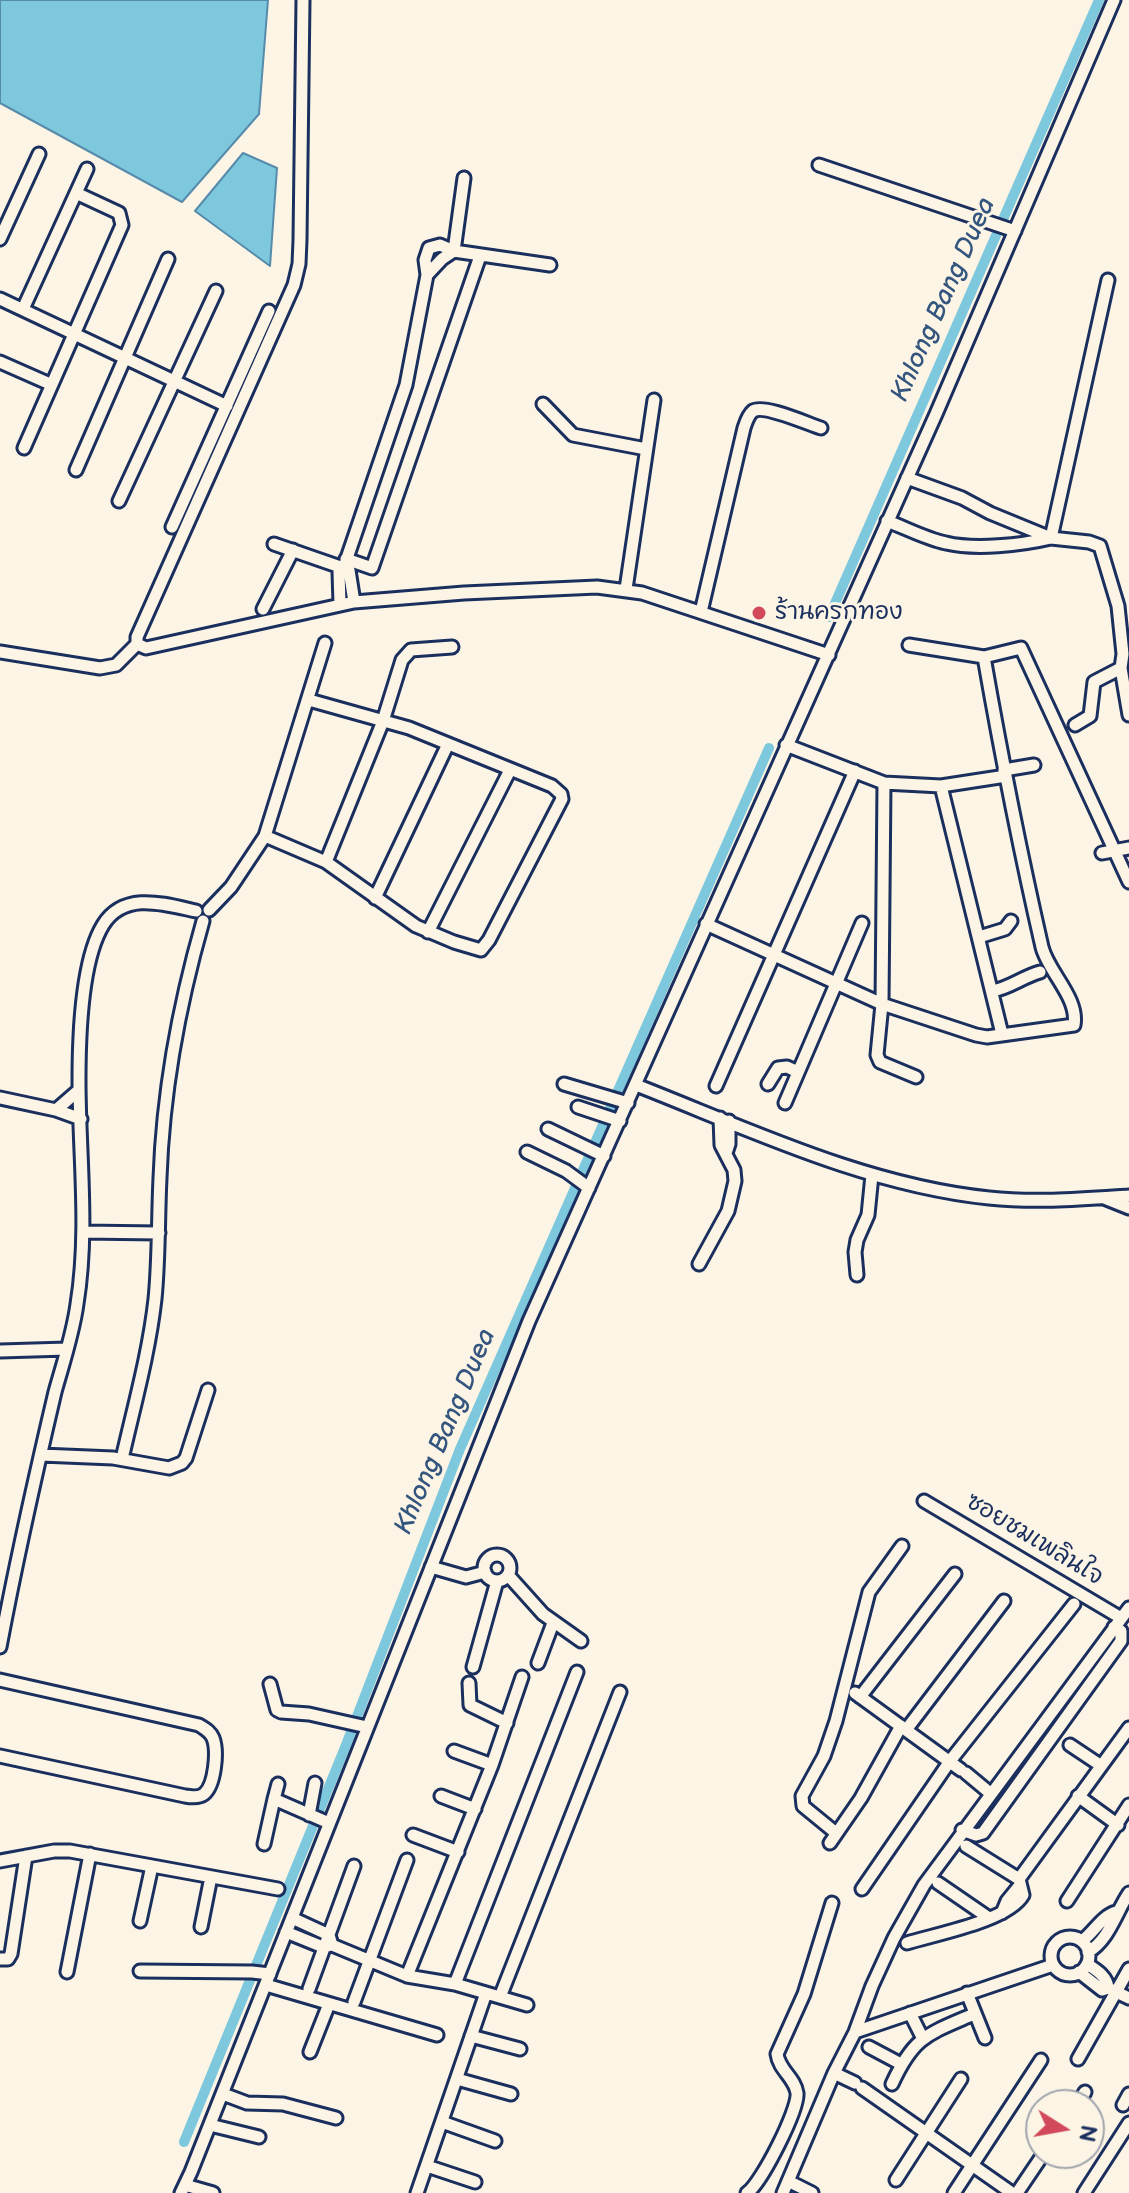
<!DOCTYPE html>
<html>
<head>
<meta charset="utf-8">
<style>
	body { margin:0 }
	#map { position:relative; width:1129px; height:2193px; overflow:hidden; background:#fcf5e5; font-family:"Balsamiq Sans",sans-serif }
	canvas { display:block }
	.north { position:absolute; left:1025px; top:2089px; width:80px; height:80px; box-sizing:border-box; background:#fcf5e5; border:2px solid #a2a6af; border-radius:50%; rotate:101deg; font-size:22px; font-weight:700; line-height:32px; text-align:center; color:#1b2f5e }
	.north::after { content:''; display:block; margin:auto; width:28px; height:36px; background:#d1495b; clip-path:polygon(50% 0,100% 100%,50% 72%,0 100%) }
</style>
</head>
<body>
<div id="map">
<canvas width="1129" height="2193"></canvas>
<div class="north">N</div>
</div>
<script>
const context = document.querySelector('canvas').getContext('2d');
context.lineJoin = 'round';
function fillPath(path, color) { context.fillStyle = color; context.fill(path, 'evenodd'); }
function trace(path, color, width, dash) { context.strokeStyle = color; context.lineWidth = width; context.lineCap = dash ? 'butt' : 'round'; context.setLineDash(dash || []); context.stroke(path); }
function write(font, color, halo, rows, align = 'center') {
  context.font = font + ' "Balsamiq Sans","Playpen Sans Thai",sans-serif'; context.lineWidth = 6; context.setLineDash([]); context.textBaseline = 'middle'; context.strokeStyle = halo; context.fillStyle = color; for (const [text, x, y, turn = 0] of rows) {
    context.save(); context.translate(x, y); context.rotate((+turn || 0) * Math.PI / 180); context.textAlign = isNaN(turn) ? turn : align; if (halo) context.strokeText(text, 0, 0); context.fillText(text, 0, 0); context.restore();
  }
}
const water = new Path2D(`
	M 0,0 L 268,0 L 259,114 L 182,202 L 0,103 Z
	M 243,153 L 277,168 L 270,266 L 195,211 Z`);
const canal = new Path2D(`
	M 829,617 L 1099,0
	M 184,2142 L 346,1745 L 460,1449 L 769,748`);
const minor = new Path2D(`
	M 303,0 L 300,240 L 299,264 L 294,285 L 137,637 L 137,644 L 146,648 L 354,602 L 464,593 L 597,587 L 642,593 L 829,655
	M 819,165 L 1015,231
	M 76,193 L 87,169
	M 0,239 L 39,154
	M 454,251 L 464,178
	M 427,275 L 442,259 L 454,251
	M 0,299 L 227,406
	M 23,309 L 76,193 L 119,213 L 122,225 L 24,448
	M 0,362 L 50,384
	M 543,404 L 573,435 L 646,449
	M 76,470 L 168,259
	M 907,478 L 962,498 L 990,513 L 1051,538 L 1089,542 L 1100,546 L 1118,606 L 1123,654 L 1121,668 L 1129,715
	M 119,501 L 216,291
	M 887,521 C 906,528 926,539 946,543 C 975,550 1021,545 1051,538 L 1108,280
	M 172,527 L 269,311
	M 274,544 L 349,570 L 354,602
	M 346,559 L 372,568 L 480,256
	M 626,589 L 654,400
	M 340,604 L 339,572 L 344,567 L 406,385 L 427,275 L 425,260 L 429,248 L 440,245 L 454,251 L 550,265
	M 263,609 L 293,550
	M 701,612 L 744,428 C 746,422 748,415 753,411 C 764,404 808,424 821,428
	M 909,645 L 984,657 L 1021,648 L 1129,882
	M 0,652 L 100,668 L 116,665 L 137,644
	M 1075,725 L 1090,716 L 1094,682 L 1121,668
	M 786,745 L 884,783 L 941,786 L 1006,776
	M 1004,770 L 1034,765
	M 884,783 L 882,1004 L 877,1055 L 880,1062 L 916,1077
	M 941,786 L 1002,1034
	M 265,836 L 326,862 L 416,926 L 454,942 L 481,950 L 489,940 L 562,799 L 561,794 L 552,786 L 409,728 L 309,700
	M 1102,853 L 1129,848
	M 326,862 L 383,721 L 402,660 L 411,650 L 452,647
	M 375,898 L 448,744
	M 209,910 L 231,887 L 265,836 L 325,643
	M 706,924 L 882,1004 L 976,1035 L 987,1037 L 1074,1025 C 1079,998 1048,972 1042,947 C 1020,851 1001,754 984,657
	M 428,932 L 510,770
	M 979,937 L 1005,929 L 1011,921
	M 992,991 C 1010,988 1022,977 1040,972
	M 564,1084 L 628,1103
	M 768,1084 L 778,1068 L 787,1067 L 798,1072
	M 636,1085 C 751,1130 865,1185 989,1198 C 1035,1203 1083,1199 1129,1196
	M 716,1086 L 855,771
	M 0,1098 L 56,1110 L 81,1119
	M 785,1103 L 862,923
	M 578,1107 L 620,1121
	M 56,1110 L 79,1090
	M 548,1129 L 604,1156
	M 527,1152 L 566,1171 L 589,1188
	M 726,1153 L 729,1144 L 729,1121
	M 1104,1198 L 1129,1208
	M 83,1232 L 159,1233
	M 699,1264 L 728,1211 L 735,1181 L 734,1170 L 721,1145 L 720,1118
	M 857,1275 L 855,1252 L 857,1240 L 868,1215 L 872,1175
	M 0,1351 L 67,1349
	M 41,1455 L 113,1458 L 169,1468 L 182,1463 L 186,1458 L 208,1390
	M 122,1459 C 134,1406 149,1353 155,1299 C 159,1259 158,1219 160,1178 C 163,1091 179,1005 203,921
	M 924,1501 L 1121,1618
	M484 1568a13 13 0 1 1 26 0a13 13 0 1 1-26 0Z
	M 431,1567 L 466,1577 L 485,1572
	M 508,1575 L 543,1614 L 581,1641
	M 0,1647 C 16,1562 35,1477 55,1392 C 63,1363 73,1334 77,1304 C 89,1230 79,1154 79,1080 C 79,1038 81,961 103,925 C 124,891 164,904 196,911
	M 538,1663 L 553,1623
	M 473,1667 L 497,1581
	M 0,1680 L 199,1725 C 205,1729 210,1731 213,1738 C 218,1751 215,1785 204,1794 C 199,1798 191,1797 185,1796 L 0,1756
	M 469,1683 L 470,1705 L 507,1723
	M 270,1684 L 277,1710 L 281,1712 L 309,1714 L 367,1727
	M 855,1693 L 961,1770
	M 860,1697 L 955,1574
	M 906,1730 L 1004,1601
	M 1070,1745 L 1100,1765
	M 454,1751 L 492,1765
	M 966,1773 L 990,1793
	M 278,1784 L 274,1799 L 329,1823
	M 441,1796 L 475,1809
	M 1078,1796 L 1118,1825
	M 309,1815 L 315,1783
	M 962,1830 L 976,1835 L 983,1833 L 1121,1641 L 1121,1631 L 1114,1627
	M 836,1833 L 803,1806 L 802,1796 L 824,1756 L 836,1721 L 869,1592 L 902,1546
	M 413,1835 L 458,1852
	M 830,1843 L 861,1798 L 901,1726
	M 264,1844 L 274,1799
	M 966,1846 L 1019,1879 L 1129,1728
	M 0,1861 L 54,1851 L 70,1851 L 278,1889
	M 938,1883 L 989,1918
	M 862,1889 L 950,1761 L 1074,1604
	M 1067,1901 L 1129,1805
	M 1002,1913 L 1007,1901 L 1020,1885
	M 140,1921 L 152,1866
	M 201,1927 L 211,1877
	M 286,1932 L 323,1947 L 332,1945 L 329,1935 L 292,1918
	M1051 1956a19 19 0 1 1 38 0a19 19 0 1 1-38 0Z
	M 1082,1941 C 1094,1932 1102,1916 1116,1912
	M 907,1943 C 936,1934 1008,1921 1023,1895 L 1019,1879
	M 332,1945 L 407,1976 L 455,1984 L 527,2005
	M 1088,1952 C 1109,1940 1116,1912 1129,1893
	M 0,1959 L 8,1959 L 11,1954 L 26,1856
	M 1087,1964 C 1096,1970 1107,1976 1108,1988
	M 140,1971 L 252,1972 L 270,1974
	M 67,1972 L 90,1854
	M 1079,1972 L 1102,1990 L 1108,1988 L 1129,1998
	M 407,1976 L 492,1765 L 522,1677
	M 455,1984 L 577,1672
	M 266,1985 L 437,2035
	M 309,1989 L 354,1866
	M 967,1993 L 985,2038
	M 500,1997 L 620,1692
	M 354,2002 L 407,1860
	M 910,2013 L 922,2037
	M 855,2032 L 1053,1965
	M 471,2036 L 520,2049
	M 869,2047 L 901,2064
	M 310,2052 L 329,2004
	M 1078,2059 L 1129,1969
	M 834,2073 L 855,2083
	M 457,2079 L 511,2094
	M 892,2084 C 914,2036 928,2034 974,2014
	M 862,2088 L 1012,2193
	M 223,2094 L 247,2103 L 283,2104 L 336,2118
	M 1077,2105 L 1085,2092
	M 1123,2105 L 1129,2094
	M 442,2122 L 495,2141
	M 210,2125 L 259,2137
	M 427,2166 L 475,2182
	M 896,2180 L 961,2079
	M 788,2181 L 812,2193
	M 185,2185 L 213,2193
	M 181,2193 L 191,2172 L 529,1321 L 936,414 L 1114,0
	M 417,2193 L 486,1993
	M 747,2193 C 761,2184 799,2109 797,2093 C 795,2078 779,2070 777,2054 L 804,1994 L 832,1903
	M 783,2193 L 834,2073 L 855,2032 L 872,1986 L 894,1938 L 924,1885 L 1129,1608
	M 954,2193 L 1041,2060
	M 1017,2193 L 1044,2153
	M 1084,2193 L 1129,2123`);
const markers = [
	[759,613,8,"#d1495b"]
];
const poiNames = [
	["ร้านครกทอง",775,613]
];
const streetNames = [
	["ซอยชมเพลินใจ",1034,1540,31]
];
const waterNames = [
	["Khlong Bang Duea",944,300,-66],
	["Khlong Bang Duea",446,1432,-67]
];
fillPath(water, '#7ec8de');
trace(water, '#568bab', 2);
trace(canal, '#7ec8de', 10);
trace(minor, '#1b2f5e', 17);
trace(minor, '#fcf5e5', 11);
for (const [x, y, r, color] of markers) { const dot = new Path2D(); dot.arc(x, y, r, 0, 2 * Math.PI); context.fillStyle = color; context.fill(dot); trace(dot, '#fcf5e5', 3); }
write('24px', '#1b2f5e', '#fcf5e5', poiNames, 'left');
write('24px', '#1b2f5e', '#fcf5e5', streetNames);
write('italic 26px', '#34557e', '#fcf5e5', waterNames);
</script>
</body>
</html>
